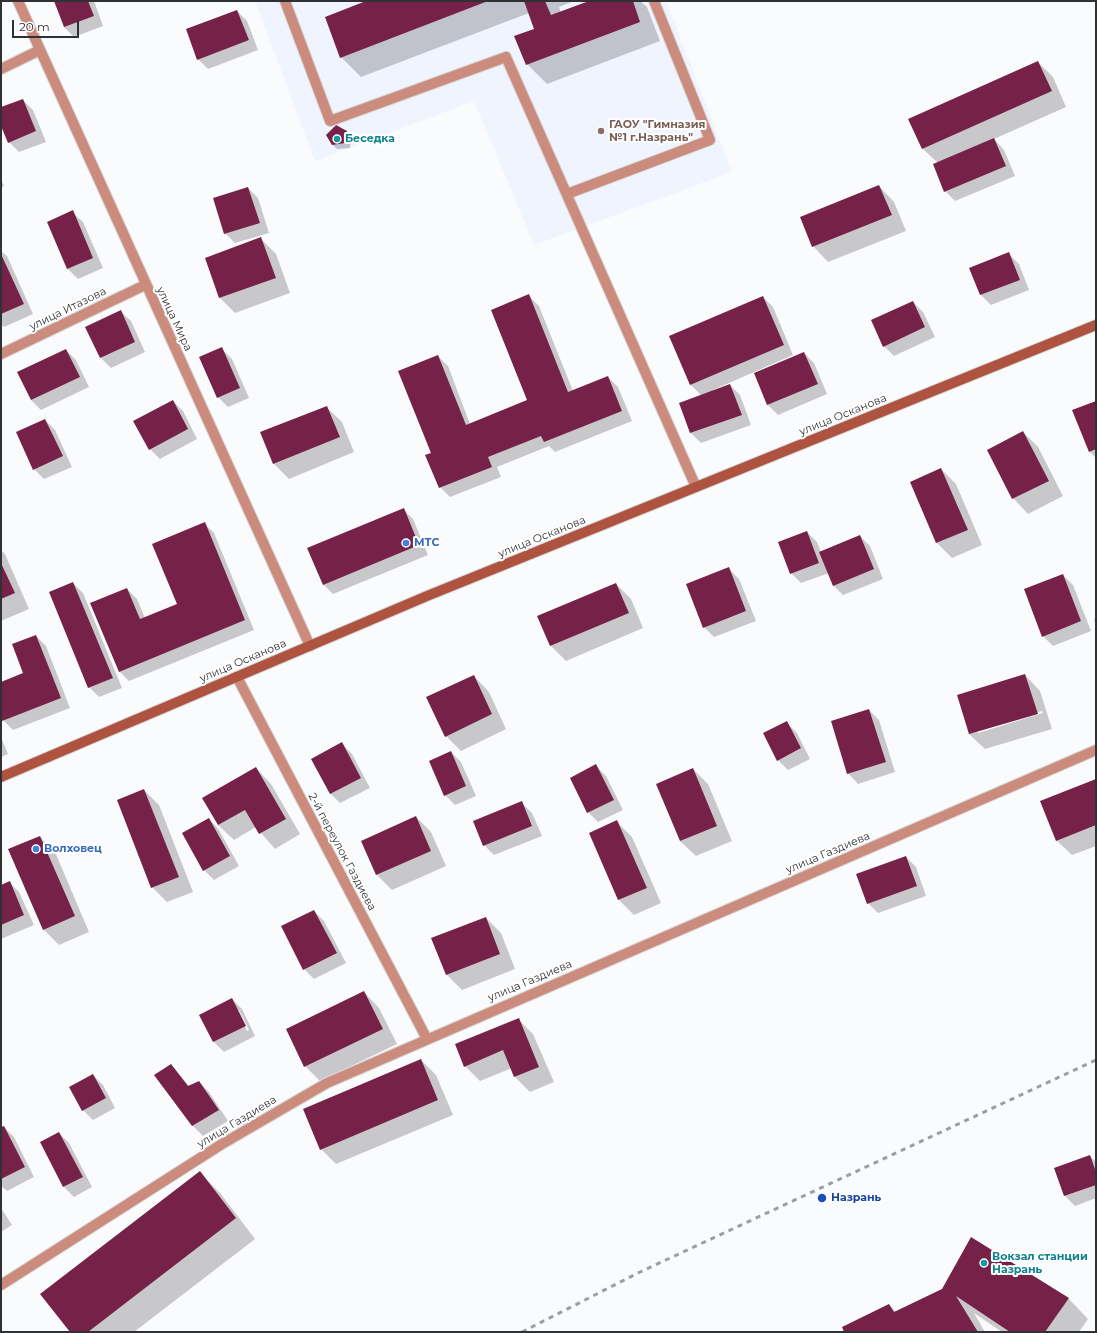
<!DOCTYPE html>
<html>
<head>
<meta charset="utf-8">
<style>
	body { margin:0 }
	#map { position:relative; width:1097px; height:1333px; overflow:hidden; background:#fafbfd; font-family:Montserrat,sans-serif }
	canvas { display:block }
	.frame { position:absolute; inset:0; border:2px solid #303135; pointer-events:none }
	.scale { position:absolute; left:12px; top:20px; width:67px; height:18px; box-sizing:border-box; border:2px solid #303135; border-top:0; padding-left:5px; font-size:12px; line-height:14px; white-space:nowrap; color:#303135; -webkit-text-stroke:3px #fff; paint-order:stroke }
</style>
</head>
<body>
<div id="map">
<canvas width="1097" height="1333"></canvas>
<div class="frame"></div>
<div class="scale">20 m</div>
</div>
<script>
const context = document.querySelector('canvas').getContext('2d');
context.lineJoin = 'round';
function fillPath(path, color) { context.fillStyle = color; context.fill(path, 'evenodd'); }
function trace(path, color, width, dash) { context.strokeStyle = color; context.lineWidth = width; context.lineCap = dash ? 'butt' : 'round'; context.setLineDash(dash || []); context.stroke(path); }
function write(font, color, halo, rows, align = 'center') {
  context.font = font + ' Montserrat,sans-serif'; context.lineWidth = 4; context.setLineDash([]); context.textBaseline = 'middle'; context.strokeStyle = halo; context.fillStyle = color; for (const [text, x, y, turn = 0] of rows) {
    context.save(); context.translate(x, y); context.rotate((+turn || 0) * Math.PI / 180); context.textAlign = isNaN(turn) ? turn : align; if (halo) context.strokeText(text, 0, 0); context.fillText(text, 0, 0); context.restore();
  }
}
const built = new Path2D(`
	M 255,1 L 666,1 L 732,172 L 534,245 L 474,101 L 315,161 Z`);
const shadow = new Path2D(`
	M 55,1 L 94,1 L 103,26 L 74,37 L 64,27 Z
	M 369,1 L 574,1 L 559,7 L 561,13 L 591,1 L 640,1 L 647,7 L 660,41 L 547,84 L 527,64 L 536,29 L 529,13 L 361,77 L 341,57 Z
	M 237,11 L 247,21 L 258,50 L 208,69 L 198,59 Z
	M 1038,62 L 1053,77 L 1066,107 L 994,139 L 1004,150 L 1015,176 L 955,201 L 945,191 L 938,163 L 923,149 L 910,119 Z
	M 23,100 L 33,110 L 46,142 L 19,152 L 9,142 L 1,123 L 1,109 Z
	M 346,132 L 351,137 L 350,148 L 337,149 L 332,144 Z
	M 1,179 L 4,186 L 1,188 Z
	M 879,186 L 894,202 L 906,231 L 828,262 L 813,246 Z
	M 248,188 L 258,198 L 269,233 L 235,243 L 225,233 Z
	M 72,212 L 83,222 L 103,268 L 78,279 L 68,269 L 48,222 Z
	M 261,239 L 276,254 L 290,293 L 235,313 L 220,298 Z
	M 1,251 L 7,256 L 33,314 L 4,327 L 1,324 Z
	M 1009,254 L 1019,264 L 1029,290 L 991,305 L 981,295 L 970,269 Z
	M 529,296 L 539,306 L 573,391 L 608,377 L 618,387 L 632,421 L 555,452 L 549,446 L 497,467 L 501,477 L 450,497 L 440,487 L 432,454 L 438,356 L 448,366 L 470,424 L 528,400 Z
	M 763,297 L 773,307 L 793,355 L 713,390 L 714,391 L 730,385 L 740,395 L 751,425 L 701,443 L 691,433 L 680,403 L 702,396 L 691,385 L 670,337 Z
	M 913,302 L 923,312 L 935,337 L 894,356 L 884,346 Z
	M 120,311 L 131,321 L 145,352 L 111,368 L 101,358 Z
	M 222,349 L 232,359 L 249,398 L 228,407 L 218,397 Z
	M 66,350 L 76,360 L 89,387 L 41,410 L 31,400 Z
	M 804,353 L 814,363 L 827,394 L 778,415 L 768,405 L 755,374 Z
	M 173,401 L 183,411 L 197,439 L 160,459 L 150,449 Z
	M 1096,402 L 1096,458 L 1090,452 L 1073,410 Z
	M 326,407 L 342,422 L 354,452 L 289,479 L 274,464 L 261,433 Z
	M 45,420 L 55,430 L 72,467 L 44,479 L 34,469 Z
	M 1023,432 L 1038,447 L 1063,496 L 1028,514 L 1013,498 Z
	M 941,469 L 956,484 L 982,545 L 952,558 L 937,543 L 911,482 Z
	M 403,509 L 413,519 L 428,555 L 333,594 L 323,584 Z
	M 204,523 L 214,533 L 254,630 L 129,681 L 119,671 L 127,589 L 137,599 L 145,618 L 179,604 Z
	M 807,532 L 817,542 L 821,552 L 860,536 L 870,546 L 883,579 L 843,595 L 833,585 L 829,573 L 801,583 L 791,573 Z
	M 1,550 L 5,554 L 29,609 L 1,621 Z
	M 729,569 L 739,579 L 756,621 L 714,637 L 704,627 Z
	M 1063,575 L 1073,585 L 1091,631 L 1053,646 L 1043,636 Z
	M 73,583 L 83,593 L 122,688 L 99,697 L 89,687 Z
	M 616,584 L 631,599 L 643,628 L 566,661 L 551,646 Z
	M 1096,618 L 1096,629 L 1094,619 Z
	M 36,636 L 46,646 L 70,708 L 13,730 L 3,720 L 1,715 L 1,683 L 25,674 Z
	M 1025,675 L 1040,691 L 1052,729 L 985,749 L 969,734 L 958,696 ZM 1042,711 L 1043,713 L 978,733 L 978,731 Z
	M 474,676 L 489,692 L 506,729 L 461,751 L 446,736 Z
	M 869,710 L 879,720 L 895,772 L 858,784 L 848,773 Z
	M 787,723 L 797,733 L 810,759 L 788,770 L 778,760 Z
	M 1,737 L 8,754 L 1,757 Z
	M 342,744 L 352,754 L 370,788 L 340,803 L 330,793 Z
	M 451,752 L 461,762 L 476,796 L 455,805 L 445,795 Z
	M 596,766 L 606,776 L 623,810 L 598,822 L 588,812 Z
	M 256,768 L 271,784 L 300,834 L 275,849 L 256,827 L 234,840 L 218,825 Z
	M 693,769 L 708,784 L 732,841 L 696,856 L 680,841 Z
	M 1096,780 L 1096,846 L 1072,855 L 1056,840 Z
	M 144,790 L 159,805 L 193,892 L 167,902 L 152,887 Z
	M 522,803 L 532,813 L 542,836 L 494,855 L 484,845 Z
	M 416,817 L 431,832 L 446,866 L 392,890 L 377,875 L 362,841 Z
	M 209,819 L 219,830 L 239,866 L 214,880 L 204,870 Z
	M 617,822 L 632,837 L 661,903 L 634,915 L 619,900 Z
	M 40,837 L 55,852 L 89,932 L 59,945 L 43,929 Z
	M 906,857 L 916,867 L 926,896 L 878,913 L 868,903 Z
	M 9,882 L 19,892 L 34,925 L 1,939 L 1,886 Z
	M 314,911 L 324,921 L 346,963 L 314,979 L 304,969 Z
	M 486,918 L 501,933 L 515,969 L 462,990 L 447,975 L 432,939 Z
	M 364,992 L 379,1008 L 397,1044 L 320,1081 L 305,1066 Z
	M 232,999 L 242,1009 L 255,1036 L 224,1052 L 214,1042 L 201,1015 ZM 237,1010 L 239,1010 L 249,1030 L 247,1031 Z
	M 518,1019 L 533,1034 L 554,1082 L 530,1092 L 515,1077 L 512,1068 L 480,1081 L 465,1066 Z
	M 421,1060 L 436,1075 L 453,1115 L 336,1164 L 321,1149 Z
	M 171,1065 L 190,1087 L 199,1082 L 209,1092 L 228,1121 L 203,1136 L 193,1126 L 155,1075 Z
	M 93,1075 L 103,1085 L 115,1108 L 93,1120 L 83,1110 Z
	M 4,1127 L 14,1137 L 34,1177 L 7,1191 L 1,1186 L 1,1128 Z
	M 59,1133 L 69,1143 L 92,1187 L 74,1197 L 64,1187 Z
	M 1090,1156 L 1096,1162 L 1096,1198 L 1075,1206 L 1065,1196 L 1055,1168 Z
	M 200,1173 L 220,1193 L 255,1239 L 134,1332 L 71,1332 Z
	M 1,1208 L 12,1225 L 1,1232 Z
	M 971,1239 L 1069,1299 L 1088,1319 L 1079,1332 L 1002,1332 L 974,1313 L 985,1332 L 846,1332 L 889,1305 L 896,1312 L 943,1289 Z`);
const building = new Path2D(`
	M 54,1 L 88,1 L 94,16 L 64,27 Z
	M 366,1 L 488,1 L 340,58 L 325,17 Z
	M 524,1 L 545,1 L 551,15 L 589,1 L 633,1 L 640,22 L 526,65 L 514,36 L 534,29 Z
	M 237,10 L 249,40 L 197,60 L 186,29 Z
	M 1038,61 L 1052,91 L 922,149 L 908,119 Z
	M 23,99 L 36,131 L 8,143 L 1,126 L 1,107 Z
	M 336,125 L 347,131 L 345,143 L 332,145 L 326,135 Z
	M 994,138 L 1006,166 L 944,192 L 933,164 Z
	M 879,185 L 892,215 L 812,247 L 800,217 Z
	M 248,187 L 260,223 L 224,234 L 213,198 Z
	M 73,210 L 93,258 L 67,269 L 47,222 Z
	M 261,237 L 276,278 L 219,298 L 205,258 Z
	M 1009,252 L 1020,280 L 980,295 L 969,268 Z
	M 1,254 L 24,304 L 1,314 Z
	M 529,294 L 568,392 L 608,376 L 622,411 L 544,442 L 541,436 L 488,457 L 492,467 L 439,488 L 425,455 L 431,453 L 398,371 L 438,355 L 466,425 L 527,400 L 491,310 Z
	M 763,296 L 784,345 L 690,385 L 669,336 Z
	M 913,301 L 925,327 L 883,347 L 871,320 Z
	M 121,310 L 135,342 L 100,358 L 85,327 Z
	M 222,347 L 240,388 L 217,398 L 199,357 Z
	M 66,349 L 80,377 L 31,400 L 17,372 Z
	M 804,352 L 818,384 L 767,405 L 754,373 Z
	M 730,384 L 742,415 L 690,433 L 679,403 Z
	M 173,400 L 188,429 L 149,450 L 133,421 Z
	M 1096,401 L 1096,449 L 1089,452 L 1072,410 Z
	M 327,406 L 340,437 L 273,464 L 260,432 Z
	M 45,419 L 63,456 L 33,470 L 16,432 Z
	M 1023,431 L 1049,481 L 1012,499 L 987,450 Z
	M 941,468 L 968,530 L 936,543 L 910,482 Z
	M 404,508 L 419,545 L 323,585 L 307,548 Z
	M 205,522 L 245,620 L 119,672 L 90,603 L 127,588 L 140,619 L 177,604 L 152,544 Z
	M 807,531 L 819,563 L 790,574 L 778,542 Z
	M 860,535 L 874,569 L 833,586 L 819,552 Z
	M 1,563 L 15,593 L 1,599 Z
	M 729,567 L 746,611 L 703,628 L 686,584 Z
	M 1063,574 L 1081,621 L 1042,637 L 1024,589 Z
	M 73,582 L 113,678 L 88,688 L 49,592 Z
	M 616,583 L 629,613 L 550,646 L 537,616 Z
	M 36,635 L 61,698 L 2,721 L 1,682 L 23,673 L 12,644 Z
	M 1025,674 L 1038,714 L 969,734 L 957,695 Z
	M 474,675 L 492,714 L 445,737 L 426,697 Z
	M 869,709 L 886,762 L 847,774 L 831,721 Z
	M 787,721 L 801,748 L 777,761 L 763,733 Z
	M 342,742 L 361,778 L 330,794 L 311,759 Z
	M 451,751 L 466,786 L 444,796 L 429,761 Z
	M 596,764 L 614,800 L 587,813 L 570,778 Z
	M 256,767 L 286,819 L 259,834 L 245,810 L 218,825 L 202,798 Z
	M 693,768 L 717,826 L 680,841 L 656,784 Z
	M 1096,779 L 1096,825 L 1056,841 L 1040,801 Z
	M 144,789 L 179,877 L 151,888 L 117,800 Z
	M 522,801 L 532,826 L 483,846 L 473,821 Z
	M 416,816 L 431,851 L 376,875 L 361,841 Z
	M 209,818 L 230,856 L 203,871 L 182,833 Z
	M 617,820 L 647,888 L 618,900 L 589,833 Z
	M 40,836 L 75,916 L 43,930 L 8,849 Z
	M 906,856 L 917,886 L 867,904 L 856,874 Z
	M 10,881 L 24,915 L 1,925 L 1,885 Z
	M 314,910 L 337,953 L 303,970 L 281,926 Z
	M 486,917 L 500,954 L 446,975 L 431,938 Z
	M 364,991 L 383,1029 L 304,1067 L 286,1029 Z
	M 232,998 L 246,1026 L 213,1042 L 199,1015 Z
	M 519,1018 L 539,1067 L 514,1077 L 503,1050 L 464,1067 L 455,1044 Z
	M 421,1059 L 438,1100 L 320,1150 L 303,1109 Z
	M 171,1064 L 188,1086 L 199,1081 L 219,1110 L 192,1126 L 154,1075 Z
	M 93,1074 L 106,1098 L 82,1111 L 69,1087 Z
	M 4,1126 L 25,1167 L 1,1179 L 1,1127 Z
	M 59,1132 L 83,1177 L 63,1187 L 40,1142 Z
	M 1090,1155 L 1096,1172 L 1096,1185 L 1064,1196 L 1054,1168 Z
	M 200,1171 L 236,1218 L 88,1332 L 70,1332 L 40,1294 Z
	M 971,1237 L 1069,1298 L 1045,1332 L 1010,1332 L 956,1296 L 978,1332 L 844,1332 L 842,1327 L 889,1304 L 894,1312 L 942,1289 Z`);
const minor = new Path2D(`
	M 18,1 L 310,646
	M 285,1 L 330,121 L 506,57 L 696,487
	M 1,69 L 40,50
	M 567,194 L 710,140 L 654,1
	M 1,354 L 145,285
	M 237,677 L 427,1039
	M 1,1285 L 222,1144 L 327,1083 L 1096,750`);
const secondary = new Path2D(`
	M 1,777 L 427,596 L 1096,325`);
const rail = new Path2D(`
	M 522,1332 L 640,1272 L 1096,1060`);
const markers = [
	[601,131,4,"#8d6e63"],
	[337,139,4,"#0f9aa8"],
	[406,543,4,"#3f7fe0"],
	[36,849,4,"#3f7fe0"],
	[822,1198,5,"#1a4fb4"],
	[984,1263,4,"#0f9aa8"]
];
const educationNames = [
	["ГАОУ \"Гимназия",609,125],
	["№1 г.Назрань\"",609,138]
];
const cultureNames = [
	["Беседка",345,139],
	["Вокзал станции",992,1257],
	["Назрань",992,1270]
];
const streetNames = [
	["улица Итазова",68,309,-26],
	["улица Мира",174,319,65],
	["улица Осканова",843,415,-22],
	["улица Осканова",542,537,-22],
	["улица Осканова",243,661,-23],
	["2-й переулок Газдиева",342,852,62],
	["улица Газдиева",828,853,-23],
	["улица Газдиева",530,981,-23],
	["улица Газдиева",237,1122,-31]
];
const shopNames = [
	["МТС",414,543],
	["Волховец",44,849]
];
const transitNames = [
	["Назрань",831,1198]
];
fillPath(built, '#f0f4ff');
fillPath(shadow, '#0003');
fillPath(building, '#762248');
trace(minor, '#d6d7d9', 12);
trace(secondary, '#d6d7d9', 12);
trace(minor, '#cc8c7d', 10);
trace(secondary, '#ae533f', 10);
trace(rail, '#9d9ea1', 3, [5, 5]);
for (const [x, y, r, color] of markers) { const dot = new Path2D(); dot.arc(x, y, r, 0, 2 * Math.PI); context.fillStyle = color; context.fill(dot); trace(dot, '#fff', 1.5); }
write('bold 11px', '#785e54', '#fff', educationNames, 'left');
write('bold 11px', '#0d838f', '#fff', cultureNames, 'left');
write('11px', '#303135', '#fff', streetNames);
write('bold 11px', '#366cbe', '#fff', shopNames, 'left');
write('bold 11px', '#164399', '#fff', transitNames, 'left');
</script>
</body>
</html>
